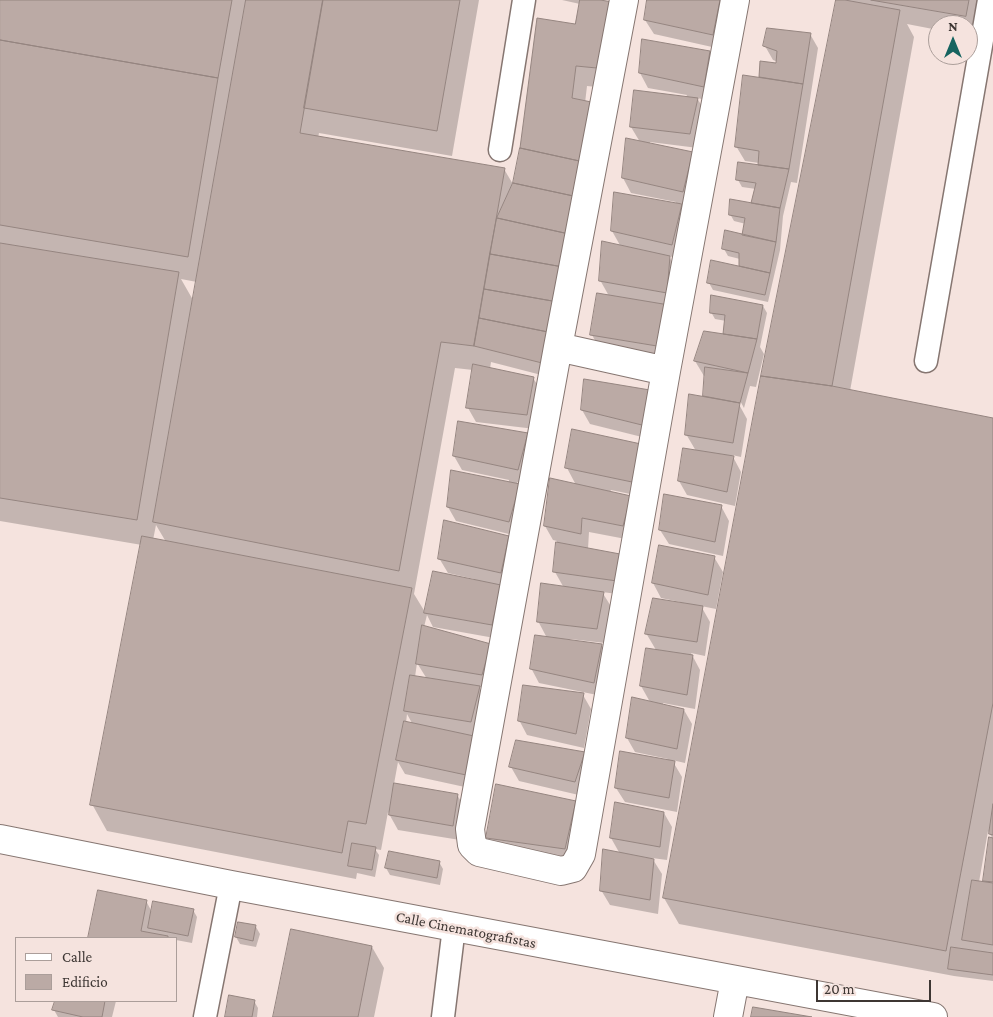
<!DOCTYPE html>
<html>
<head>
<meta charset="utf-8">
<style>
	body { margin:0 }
	#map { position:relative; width:993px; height:1017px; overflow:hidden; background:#f5e3de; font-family:"Crimson Pro",serif }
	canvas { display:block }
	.legend { position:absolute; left:15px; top:937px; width:162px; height:65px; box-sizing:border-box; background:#f5e3de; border:1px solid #ab9e9a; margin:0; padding:6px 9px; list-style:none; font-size:15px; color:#3d3633 }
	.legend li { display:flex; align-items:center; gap:10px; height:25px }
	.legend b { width:25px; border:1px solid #ab9e9a }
	.north { position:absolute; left:928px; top:15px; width:50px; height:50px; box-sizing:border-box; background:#f5e3de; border:1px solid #ab9e9a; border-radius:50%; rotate:0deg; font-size:14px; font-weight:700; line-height:20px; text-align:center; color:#3d3633 }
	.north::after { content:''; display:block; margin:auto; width:18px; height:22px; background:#166460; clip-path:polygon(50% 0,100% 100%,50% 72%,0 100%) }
	.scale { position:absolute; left:816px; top:980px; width:115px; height:22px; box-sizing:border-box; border:2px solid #3d3633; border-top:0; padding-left:6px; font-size:15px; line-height:18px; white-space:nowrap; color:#3d3633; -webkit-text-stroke:4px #f5e3de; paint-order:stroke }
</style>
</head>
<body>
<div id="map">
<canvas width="993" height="1017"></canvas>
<ul class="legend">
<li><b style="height:6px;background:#fff"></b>Calle</li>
<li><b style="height:14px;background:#bbaaa5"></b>Edificio</li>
</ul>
<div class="north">N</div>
<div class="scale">20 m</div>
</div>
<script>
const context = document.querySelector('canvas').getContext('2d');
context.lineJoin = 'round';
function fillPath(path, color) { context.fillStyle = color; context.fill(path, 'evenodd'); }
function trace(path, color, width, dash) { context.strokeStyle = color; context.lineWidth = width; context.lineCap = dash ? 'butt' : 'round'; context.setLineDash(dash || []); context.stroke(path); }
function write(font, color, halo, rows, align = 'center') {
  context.font = font + ' "Crimson Pro",serif'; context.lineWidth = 5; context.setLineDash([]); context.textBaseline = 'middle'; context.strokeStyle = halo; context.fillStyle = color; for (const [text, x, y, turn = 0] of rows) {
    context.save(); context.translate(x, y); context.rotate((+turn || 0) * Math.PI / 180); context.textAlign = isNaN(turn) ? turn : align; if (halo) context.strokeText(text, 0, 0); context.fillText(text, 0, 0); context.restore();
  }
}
const shadow = new Path2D(`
	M 0,0 L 479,0 L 452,156 L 319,133 L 318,138 L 504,169 L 514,186 L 576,26 L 580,4 L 562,0 L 593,0 L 618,89 L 587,86 L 553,378 L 491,362 L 490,369 L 533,378 L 542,392 L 535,429 L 476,422 L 468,408 L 473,370 L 455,368 L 414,594 L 425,612 L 474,581 L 474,579 L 448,573 L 439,558 L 509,537 L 517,551 L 509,586 L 499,584 L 508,601 L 500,639 L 433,627 L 427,615 L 424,627 L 490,645 L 490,689 L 479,687 L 487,702 L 479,736 L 472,735 L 481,752 L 474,789 L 405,774 L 398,762 L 394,784 L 457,795 L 466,809 L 460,840 L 398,830 L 388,812 L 381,850 L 375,849 L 379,855 L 375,877 L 357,873 L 356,879 L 107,831 L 92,804 L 142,545 L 0,521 ZM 181,279 L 197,282 L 193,300 ZM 156,525 L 166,542 L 153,540 ZM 417,663 L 427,679 L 415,677 ZM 407,714 L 413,725 L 406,723 Z
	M 648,0 L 720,0 L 728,14 L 721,49 L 654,34 L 645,20 Z
	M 837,0 L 984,0 L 978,37 L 968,35 L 968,25 L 938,25 L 938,30 L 907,24 L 914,37 L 850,391 L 993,419 L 993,981 L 954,976 L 679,924 L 664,898 ZM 988,831 L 993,839 L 990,839 L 984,883 L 979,882 Z
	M 810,34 L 818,48 L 797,183 L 791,182 L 783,216 L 780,250 L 768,302 L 713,290 L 709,283 L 740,268 L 740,259 L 728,256 L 724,249 L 743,236 L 746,224 L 734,221 L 730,214 L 752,204 L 756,189 L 742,187 L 738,180 L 760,167 L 759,163 L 745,161 L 736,146 L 760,79 L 762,63 L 777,65 L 778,62 L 773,60 L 765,46 Z
	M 709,52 L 717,66 L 712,101 L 697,98 L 706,113 L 698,148 L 650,142 L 650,144 L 692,153 L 700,168 L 691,206 L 680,203 L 689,220 L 680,259 L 669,256 L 677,272 L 670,361 L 600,349 L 592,335 L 609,296 L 600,280 L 621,247 L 612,231 L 676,205 L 676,202 L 631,193 L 623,178 L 640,142 L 631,127 L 686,97 L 687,95 L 648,88 L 640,73 Z
	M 763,306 L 767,313 L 760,347 L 764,354 L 756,387 L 750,386 L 744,408 L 738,397 L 736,399 L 747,419 L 741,457 L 732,455 L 741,472 L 735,506 L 687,495 L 679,481 L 696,451 L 686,434 L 706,398 L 706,376 L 704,376 L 695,361 L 705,332 L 725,335 L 726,321 L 715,319 L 711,312 Z
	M 655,392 L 654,440 L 590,424 L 582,410 Z
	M 527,434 L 536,449 L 526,484 L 517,482 L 527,499 L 517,536 L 456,521 L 448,507 L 509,483 L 509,480 L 462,470 L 454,456 Z
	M 640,445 L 640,496 L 611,490 L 610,492 L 630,497 L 631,540 L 589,532 L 588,549 L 620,555 L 625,595 L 602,592 L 612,608 L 605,643 L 570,639 L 570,641 L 602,646 L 610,660 L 602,696 L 539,683 L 531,668 L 547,638 L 538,621 L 564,588 L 555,572 L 557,541 L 553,540 L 545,526 L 576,485 L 567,468 Z
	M 721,506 L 729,521 L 723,556 L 669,544 L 660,530 Z
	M 714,557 L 723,572 L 716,609 L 701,606 L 710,622 L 705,656 L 691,653 L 700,670 L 695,709 L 663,703 L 663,705 L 684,710 L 692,724 L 685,763 L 672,760 L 682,777 L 677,812 L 625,802 L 616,788 L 667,761 L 668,759 L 635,752 L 627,738 L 650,702 L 641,686 L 656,650 L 646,633 L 680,604 L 680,602 L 661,598 L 653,583 Z
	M 583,695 L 591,709 L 584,748 L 527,735 L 519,720 Z
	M 584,753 L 592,767 L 583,796 L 519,781 L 511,767 Z
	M 576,802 L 584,816 L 573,863 L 496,852 L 488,838 Z
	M 664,813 L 672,827 L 667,860 L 652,858 L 662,874 L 658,914 L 610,905 L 601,890 L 620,854 L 611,838 Z
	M 439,862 L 443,869 L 440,885 L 390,875 L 386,868 Z
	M 99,891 L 146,901 L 152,912 L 193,910 L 197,917 L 192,943 L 176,940 L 176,938 L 89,938 Z
	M 256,927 L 260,934 L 256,947 L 240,944 L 236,937 Z
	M 372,947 L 384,968 L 374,1017 L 275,1017 Z
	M 56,1001 L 116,1001 L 112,1017 L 58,1017 L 54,1010 Z
	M 254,1001 L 258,1008 L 257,1017 L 226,1017 Z`);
const building = new Path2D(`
	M 0,0 L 232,0 L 218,78 L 0,40 Z
	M 246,0 L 323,0 L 300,133 L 505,168 L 474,346 L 441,342 L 399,571 L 153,522 Z
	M 323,0 L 460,0 L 437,131 L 304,108 Z
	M 580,0 L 600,0 L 613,2 L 607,69 L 576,66 L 572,98 L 596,103 L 584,162 L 520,148 L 537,18 L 575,24 Z
	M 647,0 L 720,0 L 713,35 L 644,20 Z
	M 836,0 L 845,0 L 900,10 L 832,386 L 761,376 Z
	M 871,0 L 969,0 L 966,16 Z
	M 767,28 L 811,33 L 803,84 L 759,77 L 760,61 L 776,63 L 777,51 L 763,46 Z
	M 642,39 L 710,51 L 704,87 L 639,73 Z
	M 0,40 L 218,78 L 188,257 L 0,225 Z
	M 743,75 L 803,84 L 789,169 L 758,165 L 759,151 L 735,147 Z
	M 634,90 L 698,98 L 690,134 L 630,127 Z
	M 626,138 L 693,152 L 683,192 L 622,178 Z
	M 520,148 L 584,162 L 578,197 L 513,183 Z
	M 738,162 L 789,169 L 780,208 L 751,203 L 756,183 L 736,180 Z
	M 513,183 L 578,197 L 569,234 L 497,218 Z
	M 614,192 L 682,204 L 672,245 L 611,231 Z
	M 730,199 L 780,208 L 776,242 L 742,235 L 745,218 L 729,215 Z
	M 497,218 L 569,234 L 563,267 L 490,254 Z
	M 725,230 L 776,242 L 770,273 L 739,266 L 739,253 L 722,249 Z
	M 602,241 L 670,256 L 667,293 L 599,281 Z
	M 0,243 L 179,272 L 137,520 L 0,498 Z
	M 490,254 L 563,267 L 558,302 L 484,289 Z
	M 711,260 L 770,273 L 765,295 L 707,283 Z
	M 484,289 L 558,302 L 548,332 L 479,318 Z
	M 597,293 L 669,305 L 663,347 L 590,335 Z
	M 711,295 L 763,305 L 757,339 L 723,334 L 725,315 L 710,313 Z
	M 479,318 L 548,332 L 546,364 L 474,346 Z
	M 704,331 L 757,339 L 748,373 L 694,361 Z
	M 473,364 L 534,377 L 527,415 L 466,408 Z
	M 705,367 L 748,373 L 740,403 L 703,396 Z
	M 761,376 L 832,386 L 993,418 L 993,703 L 946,951 L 663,898 Z
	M 584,379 L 656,391 L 646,426 L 581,410 Z
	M 689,394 L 740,403 L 733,443 L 685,435 Z
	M 458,421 L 528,433 L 518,470 L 453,456 Z
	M 572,429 L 641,444 L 632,482 L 565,468 Z
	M 683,448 L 734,456 L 727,492 L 678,481 Z
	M 451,470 L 520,484 L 509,522 L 447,507 Z
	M 550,478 L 631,496 L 623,526 L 582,518 L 581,534 L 544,526 Z
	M 664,494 L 722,505 L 715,542 L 659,530 Z
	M 444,520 L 509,536 L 501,573 L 438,559 Z
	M 142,536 L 412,588 L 366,824 L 348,821 L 342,853 L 90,805 Z
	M 556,542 L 620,554 L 617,581 L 553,572 Z
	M 659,545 L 715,556 L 708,595 L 652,583 Z
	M 433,571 L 501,585 L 492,625 L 424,613 Z
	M 541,583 L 604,592 L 597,629 L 537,622 Z
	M 653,598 L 703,606 L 697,642 L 645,634 Z
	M 422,625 L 491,644 L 482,675 L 416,664 Z
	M 535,635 L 602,644 L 594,683 L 530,669 Z
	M 646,648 L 693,655 L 687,695 L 640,686 Z
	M 410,675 L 480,686 L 471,722 L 404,711 Z
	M 523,685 L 584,693 L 576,734 L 518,721 Z
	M 632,697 L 684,709 L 677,749 L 626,738 Z
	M 404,721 L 474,736 L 466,775 L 396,760 Z
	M 516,740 L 585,752 L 575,782 L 509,767 Z
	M 620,751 L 675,761 L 669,798 L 615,788 Z
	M 394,783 L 458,794 L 453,826 L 389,815 Z
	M 496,784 L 576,801 L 565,849 L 486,838 Z
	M 615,802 L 664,812 L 660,847 L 610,838 Z
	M 993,804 L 993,835 L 989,834 Z
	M 989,837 L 993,838 L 993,882 L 983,881 Z
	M 352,843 L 376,847 L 372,870 L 348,866 Z
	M 603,849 L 654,859 L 650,900 L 600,891 Z
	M 389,851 L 440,861 L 437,878 L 385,868 Z
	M 972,880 L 993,883 L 993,945 L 962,940 Z
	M 98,890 L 147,900 L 141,931 L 168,936 L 168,938 L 88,938 Z
	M 153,901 L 194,909 L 188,936 L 148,928 Z
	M 238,922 L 256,925 L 253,941 L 235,937 Z
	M 291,929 L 372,946 L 358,1017 L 273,1017 Z
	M 951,947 L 993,953 L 993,975 L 948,969 Z
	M 229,995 L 255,1000 L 252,1017 L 225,1017 Z
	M 55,1001 L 105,1001 L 102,1017 L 83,1017 L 52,1010 Z
	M 753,1007 L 812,1017 L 751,1017 Z`);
const service = new Path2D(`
	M 500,150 L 524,0
	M 926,361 L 989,0
	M 205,1017 L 231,885
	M 443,1017 L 454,927`);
const minor = new Path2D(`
	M 624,0 L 558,347 L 470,829 L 472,845 L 479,852 L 561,871 L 573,868 L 581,854 L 666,371 L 735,0
	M 558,347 L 666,371
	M 0,839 L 231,885 L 933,1017
	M 728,1017 L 735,980`);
const streetNames = [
	["Calle Cinematografistas",466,930,11]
];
fillPath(shadow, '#0003');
fillPath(building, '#bbaaa5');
trace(building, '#958580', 1);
trace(service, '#867671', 25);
trace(minor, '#867671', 30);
trace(service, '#fff', 22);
trace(minor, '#fff', 28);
write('15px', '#3d3633', '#f5e3de', streetNames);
</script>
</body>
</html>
